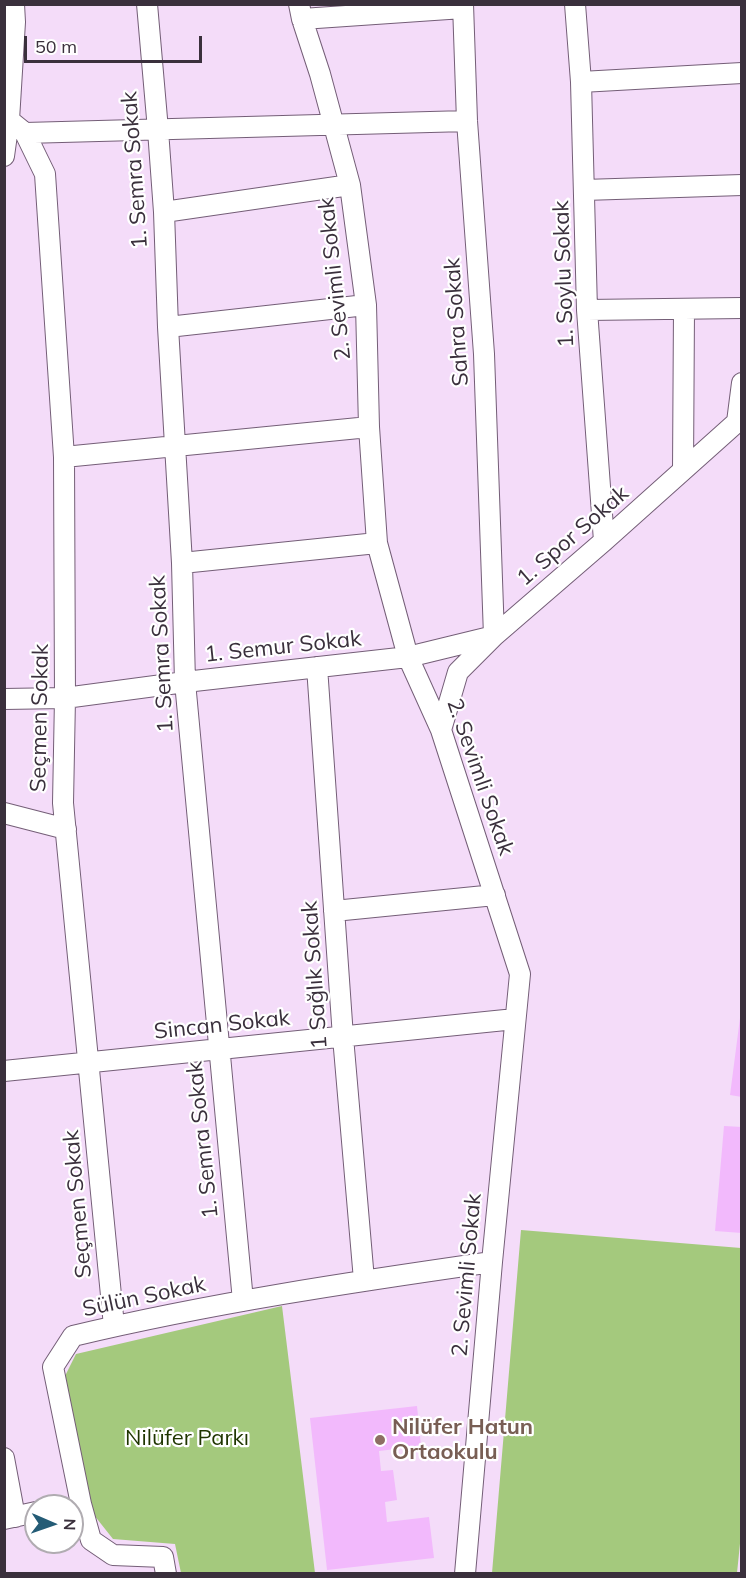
<!DOCTYPE html>
<html>
<head>
<meta charset="utf-8">
<style>
	body { margin:0 }
	#map { position:relative; width:746px; height:1578px; overflow:hidden; background:#f4dcf9; font-family:Mulish,sans-serif }
	canvas { display:block }
	.frame { position:absolute; inset:0; border:6px solid #3a303c; pointer-events:none }
	.north { position:absolute; left:24px; top:1494px; width:60px; height:60px; box-sizing:border-box; background:#fff; border:2px solid #b0acb1; border-radius:50%; rotate:92deg; font-size:16px; font-weight:700; line-height:24px; text-align:center; color:#3a303c }
	.north::after { content:''; display:block; margin:auto; width:21px; height:27px; background:#245c76; clip-path:polygon(50% 0,100% 100%,50% 72%,0 100%) }
	.scale { position:absolute; left:24px; top:36px; width:178px; height:27px; box-sizing:border-box; border:3px solid #3a303c; border-top:0; padding-left:8px; font-size:18px; line-height:21px; white-space:nowrap; color:#3a303c; -webkit-text-stroke:4px #fff; paint-order:stroke }
</style>
</head>
<body>
<div id="map">
<canvas width="746" height="1578"></canvas>
<div class="frame"></div>
<div class="north">N</div>
<div class="scale">50 m</div>
</div>
<script>
const context = document.querySelector('canvas').getContext('2d');
context.lineJoin = 'round';
function fillPath(path, color) { context.fillStyle = color; context.fill(path, 'evenodd'); }
function trace(path, color, width, dash) { context.strokeStyle = color; context.lineWidth = width; context.lineCap = dash ? 'butt' : 'round'; context.setLineDash(dash || []); context.stroke(path); }
function write(font, color, halo, rows, align = 'center') {
  context.font = font + ' Mulish,sans-serif'; context.lineWidth = 4.5; context.setLineDash([]); context.textBaseline = 'middle'; context.strokeStyle = halo; context.fillStyle = color; for (const [text, x, y, turn = 0] of rows) {
    context.save(); context.translate(x, y); context.rotate((+turn || 0) * Math.PI / 180); context.textAlign = isNaN(turn) ? turn : align; if (halo) context.strokeText(text, 0, 0); context.fillText(text, 0, 0); context.restore();
  }
}
const green = new Path2D(`
	M 521,1230 L 741,1248 L 742,1524 L 737,1573 L 492,1573 Z
	M 282,1306 L 315,1573 L 181,1573 L 175,1544 L 113,1539 L 90,1510 L 64,1378 L 76,1354 Z`);
const building = new Path2D(`
	M 740,1018 L 742,1018 L 742,1097 L 730,1095 Z
	M 724,1126 L 742,1127 L 742,1233 L 715,1231 Z
	M 417,1406 L 421,1446 L 379,1451 L 381,1471 L 393,1470 L 397,1500 L 385,1502 L 387,1522 L 429,1517 L 434,1558 L 327,1570 L 310,1418 Z`);
const street = new Path2D(`
	M 147,4 L 158,130 L 164,212 L 168,327 L 182,563 L 185,682 L 243,1301
	M 299,4 L 302,19 L 320,74 L 350,185 L 366,305 L 369,427 L 377,543 L 408,657 L 441,730 L 520,974 L 492,1262 L 465,1574
	M 575,4 L 581,82 L 587,310 L 604,541
	M 302,19 L 463,8
	M 581,82 L 742,73
	M 4,110 L 9,120 L 25,133 L 45,174 L 64,457 L 65,698 L 63,803 L 114,1326
	M 25,133 L 467,121
	M 4,156 L 9,120 L 15,22 L 14,4
	M 584,190 L 742,185
	M 164,212 L 350,185
	M 587,310 L 742,308
	M 168,327 L 366,305
	M 64,457 L 369,427
	M 683,470 L 684,309
	M 182,563 L 377,543
	M 317,667 L 343,1037 L 364,1280
	M 4,699 L 65,698 L 185,682 L 408,657 L 494,636 L 484,354 L 467,121 L 463,4
	M 441,730 L 458,672 L 494,636 L 604,541 L 737,422 L 742,383
	M 4,813 L 66,829
	M 334,911 L 495,895
	M 4,1071 L 515,1019
	M 4,1458 L 15,1517
	M 4,1519 L 36,1512
	M 166,1574 L 163,1557 L 113,1555 L 91,1540 L 81,1504 L 53,1367 L 73,1336 C 211,1303 352,1282 492,1262`);
const markers = [
	[380,1440,6,"#8d6e63"]
];
const streetNames = [
	["1. Semra Sokak",135,170,-94],
	["1. Soylu Sokak",564,274,-92],
	["2. Sevimli Sokak",335,279,-96],
	["Sahra Sokak",457,322,-94],
	["1. Spor Sokak",573,536,-41],
	["1. Semur Sokak",283,647,-6],
	["1. Semra Sokak",162,654,-93],
	["Seçmen Sokak",40,718,-89],
	["2. Sevimli Sokak",480,777,71],
	["1 Sağlık Sokak",315,975,-94],
	["Sincan Sokak",222,1025,-6],
	["1. Semra Sokak",203,1140,-96],
	["Seçmen Sokak",78,1204,-95],
	["2. Sevimli Sokak",467,1275,-85],
	["Sülün Sokak",144,1297,-12]
];
const educationNames = [
	["Nilüfer Hatun",392,1427],
	["Ortaokulu",392,1452]
];
const parkNames = [
	["Nilüfer Parkı",187,1438]
];
fillPath(green, '#a4c97d');
fillPath(building, '#f2b9fc');
trace(street, '#745e77', 22);
trace(street, '#fff', 20);
for (const [x, y, r, color] of markers) { const dot = new Path2D(); dot.arc(x, y, r, 0, 2 * Math.PI); context.fillStyle = color; context.fill(dot); trace(dot, '#fff', 2); }
write('22px', '#3a303c', '#fff', streetNames);
write('bold 22px', '#785e54', '#fff', educationNames, 'left');
write('22px', '#1f3500', '#fff', parkNames);
</script>
</body>
</html>
